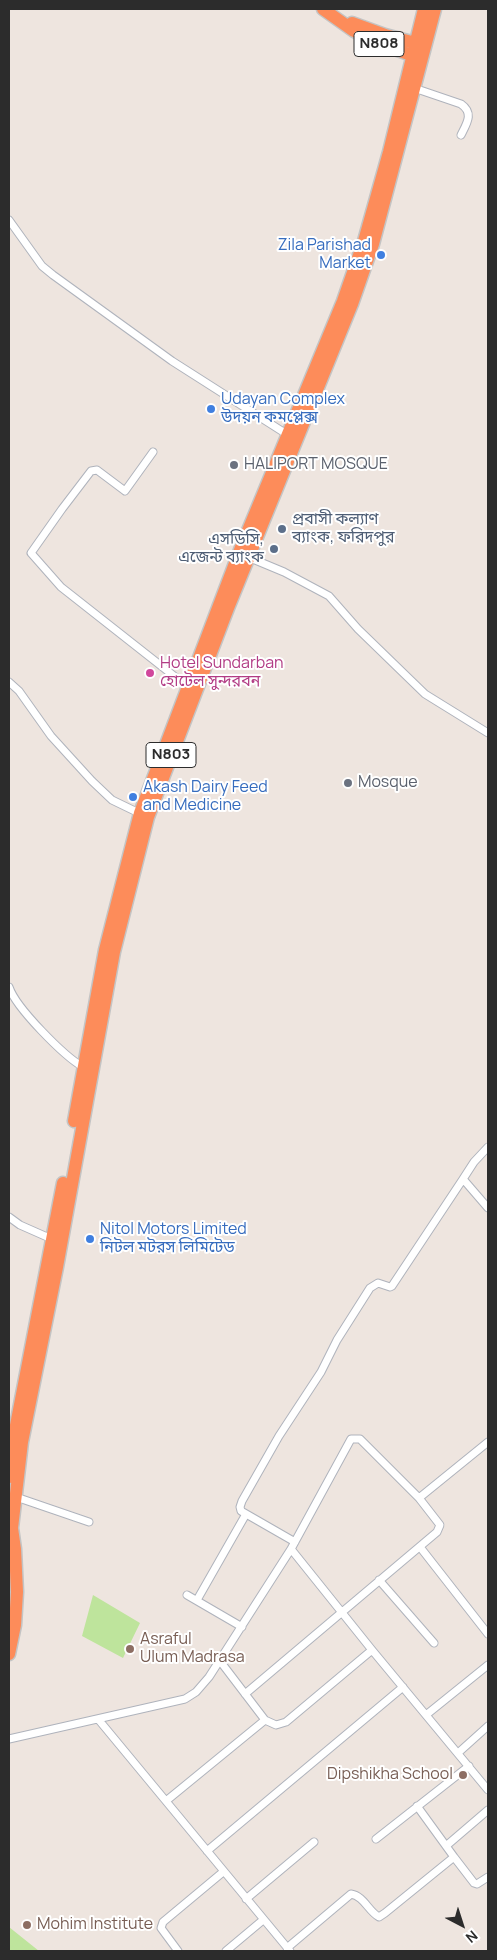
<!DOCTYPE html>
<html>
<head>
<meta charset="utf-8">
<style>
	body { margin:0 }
	#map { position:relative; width:497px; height:1960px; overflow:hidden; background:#eee5df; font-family:Manrope,sans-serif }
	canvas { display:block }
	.frame { position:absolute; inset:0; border:10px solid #2c2c2c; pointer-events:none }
	.north { position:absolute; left:437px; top:1900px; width:50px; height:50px; -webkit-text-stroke:4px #fff; paint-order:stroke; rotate:140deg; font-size:14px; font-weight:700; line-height:20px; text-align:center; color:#2c2c2c }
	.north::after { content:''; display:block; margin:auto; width:18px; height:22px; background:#2c2c2c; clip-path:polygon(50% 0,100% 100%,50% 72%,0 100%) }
</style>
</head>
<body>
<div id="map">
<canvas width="497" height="1960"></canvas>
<div class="frame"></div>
<div class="north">N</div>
</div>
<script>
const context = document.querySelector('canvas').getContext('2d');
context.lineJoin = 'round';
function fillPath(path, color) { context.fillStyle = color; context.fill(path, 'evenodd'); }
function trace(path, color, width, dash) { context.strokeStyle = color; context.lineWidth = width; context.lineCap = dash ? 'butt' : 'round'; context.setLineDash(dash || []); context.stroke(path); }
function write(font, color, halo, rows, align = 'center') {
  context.font = font + ' Manrope,"Noto Sans Bengali",sans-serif'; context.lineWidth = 4; context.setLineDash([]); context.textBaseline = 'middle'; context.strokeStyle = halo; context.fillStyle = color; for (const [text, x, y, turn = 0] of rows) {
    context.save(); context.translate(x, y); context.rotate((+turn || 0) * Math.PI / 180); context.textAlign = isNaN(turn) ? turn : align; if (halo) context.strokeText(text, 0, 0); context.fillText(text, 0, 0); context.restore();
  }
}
const green = new Path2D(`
	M 93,1595 L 140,1623 L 123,1658 L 82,1636 Z
	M 9,1927 L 39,1951 L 9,1951 Z`);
const street = new Path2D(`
	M 414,88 L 461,104 C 474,113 467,123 461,135
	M 9,220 L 42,266 L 53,275 L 172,361 L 288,435
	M 153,452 L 125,491 L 97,470 L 91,471 L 62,509 L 31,553 L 61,587 L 188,687
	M 248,557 L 284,572 L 329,596 L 358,629 L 425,694 L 488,733
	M 9,682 L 19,691 L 51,736 L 92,781 L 112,800 L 141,814
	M 9,987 C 16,1008 64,1056 83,1067
	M 488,1147 L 474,1162 L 463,1179 L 488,1208
	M 9,1217 L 20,1225 L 54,1240
	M 16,1497 L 89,1522
	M 295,1542 L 241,1511 L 240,1507 L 242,1501 L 279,1436 L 321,1372 L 337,1340 L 370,1288 L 378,1283 L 390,1287 L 392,1286 L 463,1179
	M 420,1547 L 488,1634
	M 291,1549 L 372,1650 L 488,1790
	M 379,1580 L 434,1643
	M 187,1595 L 242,1627
	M 197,1600 L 246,1514
	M 220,1661 L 265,1720 L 276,1725 L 286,1722 L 372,1650
	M 245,1694 L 437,1532 L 440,1525 L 419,1498
	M 426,1715 L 488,1665
	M 98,1719 L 290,1951
	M 9,1739 L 185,1699 L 196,1692 L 209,1677 L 291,1549 L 351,1439 L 360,1439 L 419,1498 L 488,1442
	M 458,1753 L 488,1726
	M 166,1801 L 265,1720
	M 376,1839 L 469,1766
	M 446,1846 L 488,1810
	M 207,1851 L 403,1687
	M 454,1857 L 474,1883 L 477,1884 L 488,1877
	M 246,1899 L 314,1842
	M 287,1948 L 351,1894 C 364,1896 368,1911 379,1917 L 385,1913 L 454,1857 L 417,1806
	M 178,1951 L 161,1928 L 163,1922 L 223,1872
	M 226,1951 L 263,1920`);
const highway = new Path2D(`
	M 323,9 L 354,31 L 380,44 L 420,58
	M 352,23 L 385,35 L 423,45
	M 74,1121 L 105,950 L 140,813 L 242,545 L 343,301 L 364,241 L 389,152 L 424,9
	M 9,1477 L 13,1441 L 63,1183
	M 9,1654 L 15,1625 L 17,1592 L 15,1549 L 12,1528 L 22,1442 L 57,1267 L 114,952 L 148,817 L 228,608 L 352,304 L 373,244 L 435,9`);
const markers = [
	[381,255,5,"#3f7fe0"],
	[211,409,5,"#3f7fe0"],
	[234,465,5,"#6b7280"],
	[282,529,5,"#5c6f8a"],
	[274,549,5,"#5c6f8a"],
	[150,673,5,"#d1479c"],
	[348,783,5,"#6b7280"],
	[133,797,5,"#3f7fe0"],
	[90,1239,5,"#3f7fe0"],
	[130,1649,5,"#8d6e63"],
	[463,1775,5,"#8d6e63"],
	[27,1925,5,"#8d6e63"]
];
const shields = [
	[379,44,50],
	[171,755,50]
];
const shieldNames = [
	["N808",379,44],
	["N803",171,755]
];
const shopNames = [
	["Zila Parishad",371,246,"right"],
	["Market",371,264,"right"],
	["Udayan Complex",221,400],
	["উদয়ন কমপ্লেক্স",221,418],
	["Akash Dairy Feed",143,788],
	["and Medicine",143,806],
	["Nitol Motors Limited",100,1230],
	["নিটল মটরস লিমিটেড",100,1248]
];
const worshipNames = [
	["HALIPORT MOSQUE",244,465],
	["Mosque",358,783]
];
const serviceNames = [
	["প্রবাসী কল্যাণ",292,520],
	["ব্যাংক, ফরিদপুর",292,538],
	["এসডিসি,",264,540,"right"],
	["এজেন্ট ব্যাংক",264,558,"right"]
];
const hotelNames = [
	["Hotel Sundarban",160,664],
	["হোটেল সুন্দরবন",160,682]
];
const educationNames = [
	["Asraful",140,1640],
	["Ulum Madrasa",140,1658],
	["Dipshikha School",453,1775,"right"],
	["Mohim Institute",37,1925]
];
fillPath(green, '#bee49c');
trace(street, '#afb3bc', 9);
trace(highway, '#c4c4c4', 15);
trace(street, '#fff', 7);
trace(highway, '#fd8c5a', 12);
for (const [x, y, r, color] of markers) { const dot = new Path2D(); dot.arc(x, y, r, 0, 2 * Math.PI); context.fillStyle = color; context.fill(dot); trace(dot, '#fff', 2); }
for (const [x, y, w] of shields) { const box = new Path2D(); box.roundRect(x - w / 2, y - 12.5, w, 25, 4); context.fillStyle = '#fff'; context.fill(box); trace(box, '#2c2c2c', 1); }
write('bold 15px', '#2c2c2c', null, shieldNames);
write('16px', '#366cbe', '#fff', shopNames, 'left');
write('16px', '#5b616d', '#fff', worshipNames, 'left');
write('16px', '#4e5e75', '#fff', serviceNames, 'left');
write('16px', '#b23c85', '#fff', hotelNames, 'left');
write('16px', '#785e54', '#fff', educationNames, 'left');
</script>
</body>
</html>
